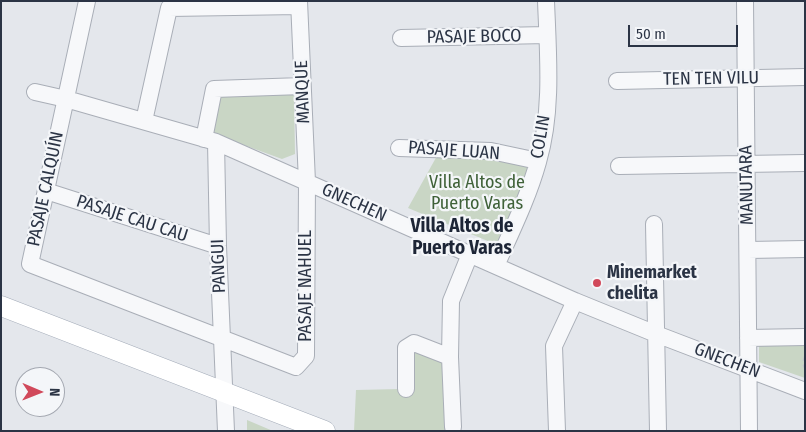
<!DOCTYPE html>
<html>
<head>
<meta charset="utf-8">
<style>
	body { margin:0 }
	#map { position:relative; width:806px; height:432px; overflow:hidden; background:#e4e7ec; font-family:"Fira Sans Condensed",sans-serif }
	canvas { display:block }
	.frame { position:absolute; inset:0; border:2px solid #2b3445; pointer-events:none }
	.north { position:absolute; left:15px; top:367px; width:50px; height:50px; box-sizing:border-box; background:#f4f6f9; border:1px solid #a4a8b1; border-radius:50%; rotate:91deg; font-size:14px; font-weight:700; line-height:20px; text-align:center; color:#2b3445 }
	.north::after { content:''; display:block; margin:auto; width:18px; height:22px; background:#d1495b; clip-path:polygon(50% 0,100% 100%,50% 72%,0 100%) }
	.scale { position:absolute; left:628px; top:25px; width:110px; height:22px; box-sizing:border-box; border:2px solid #2b3445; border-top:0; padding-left:6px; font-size:15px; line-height:18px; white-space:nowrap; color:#2b3445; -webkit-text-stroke:4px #f4f6f9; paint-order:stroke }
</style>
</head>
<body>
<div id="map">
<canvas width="806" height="432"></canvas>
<div class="frame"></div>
<div class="north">N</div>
<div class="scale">50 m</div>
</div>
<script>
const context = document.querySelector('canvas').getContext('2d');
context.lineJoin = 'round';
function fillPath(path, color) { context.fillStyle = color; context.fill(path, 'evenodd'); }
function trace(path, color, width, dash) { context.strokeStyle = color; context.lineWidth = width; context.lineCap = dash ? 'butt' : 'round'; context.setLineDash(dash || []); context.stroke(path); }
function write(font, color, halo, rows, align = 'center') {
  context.font = font + ' "Fira Sans Condensed",sans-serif'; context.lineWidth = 4.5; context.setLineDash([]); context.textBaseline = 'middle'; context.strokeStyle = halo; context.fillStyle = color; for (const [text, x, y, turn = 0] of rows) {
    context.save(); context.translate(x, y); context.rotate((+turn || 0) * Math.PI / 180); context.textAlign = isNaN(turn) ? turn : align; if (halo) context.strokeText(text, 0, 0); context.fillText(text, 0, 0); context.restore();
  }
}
const green = new Path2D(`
	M 218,92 L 294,93 L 295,154 L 282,159 L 211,133 Z
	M 438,154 L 490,155 L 528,164 L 528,174 L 502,237 L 495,244 L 408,208 Z
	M 805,341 L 805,378 L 759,362 L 759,342 Z
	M 417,351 L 441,359 L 446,367 L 449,431 L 354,431 L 356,390 L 400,389 L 411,356 Z
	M 247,420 L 273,431 L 247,431 Z`);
const path = new Path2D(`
	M 805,357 L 803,363 L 805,368`);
const minor = new Path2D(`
	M 87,1 L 30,264 L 296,367 L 306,356 L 307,182 L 299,1
	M 745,1 L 749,431
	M 401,38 L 547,35
	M 617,81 L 805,77
	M 35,92 L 66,99 L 216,142 L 575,301 L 656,334 L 805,391
	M 144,121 L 169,8 L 299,6
	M 204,139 L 214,89 L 302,86
	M 216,142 L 218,246 L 226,431
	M 399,148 L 491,151 L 538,161
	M 619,166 L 805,163
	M 46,191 L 218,246
	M 654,224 L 658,431
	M 748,250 L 805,249
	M 496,266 C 511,232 528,198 538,162 C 553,111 548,54 546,1
	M 748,338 L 805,337
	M 406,389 L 406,348 L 414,343 L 450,357
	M 453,427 L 450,357 L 451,301 L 470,254
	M 557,431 L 554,346 L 575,301`);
const major = new Path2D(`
	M 1,306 L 325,431`);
const markers = [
	[597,283,5,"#d1495b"]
];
const streetNames = [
	["PASAJE BOCO",474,37,-1],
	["TEN TEN VILU",711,79,-1],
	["MANQUE",303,92,-92],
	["COLIN",541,137,-80],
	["PASAJE LUAN",454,151,4],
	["MANUTARA",747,185,-91],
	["PASAJE CALQUÍN",46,189,-78],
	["GNECHEN",354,203,24],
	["PASAJE CAU CAU",132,219,18],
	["PANGUI",219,266,-92],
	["PASAJE NAHUEL",306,286,-90],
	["GNECHEN",727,361,21]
];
const parkNames = [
	["Villa Altos de",477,183],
	["Puerto Varas",477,204]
];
const poiNames = [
	["Minemarket",607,273],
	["chelita",607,294]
];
const neighbourhoodNames = [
	["Villa Altos de",462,227],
	["Puerto Varas",462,249]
];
fillPath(green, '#c9d6c5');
trace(minor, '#a9aeb7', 18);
trace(major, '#a3abb8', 21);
trace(path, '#c2c5cb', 2.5, [4, 4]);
trace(minor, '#f7f8fa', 16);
trace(major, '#fff', 20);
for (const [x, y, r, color] of markers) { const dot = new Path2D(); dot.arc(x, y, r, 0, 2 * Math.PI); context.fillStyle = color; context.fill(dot); trace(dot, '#f4f6f9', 2); }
write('18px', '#2b3445', '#f4f6f9', streetNames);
write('18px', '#3f6138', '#f4f6f9', parkNames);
write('bold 18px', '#2b3445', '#f4f6f9', poiNames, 'left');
write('bold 19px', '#1d2536', '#f4f6f9', neighbourhoodNames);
</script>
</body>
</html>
